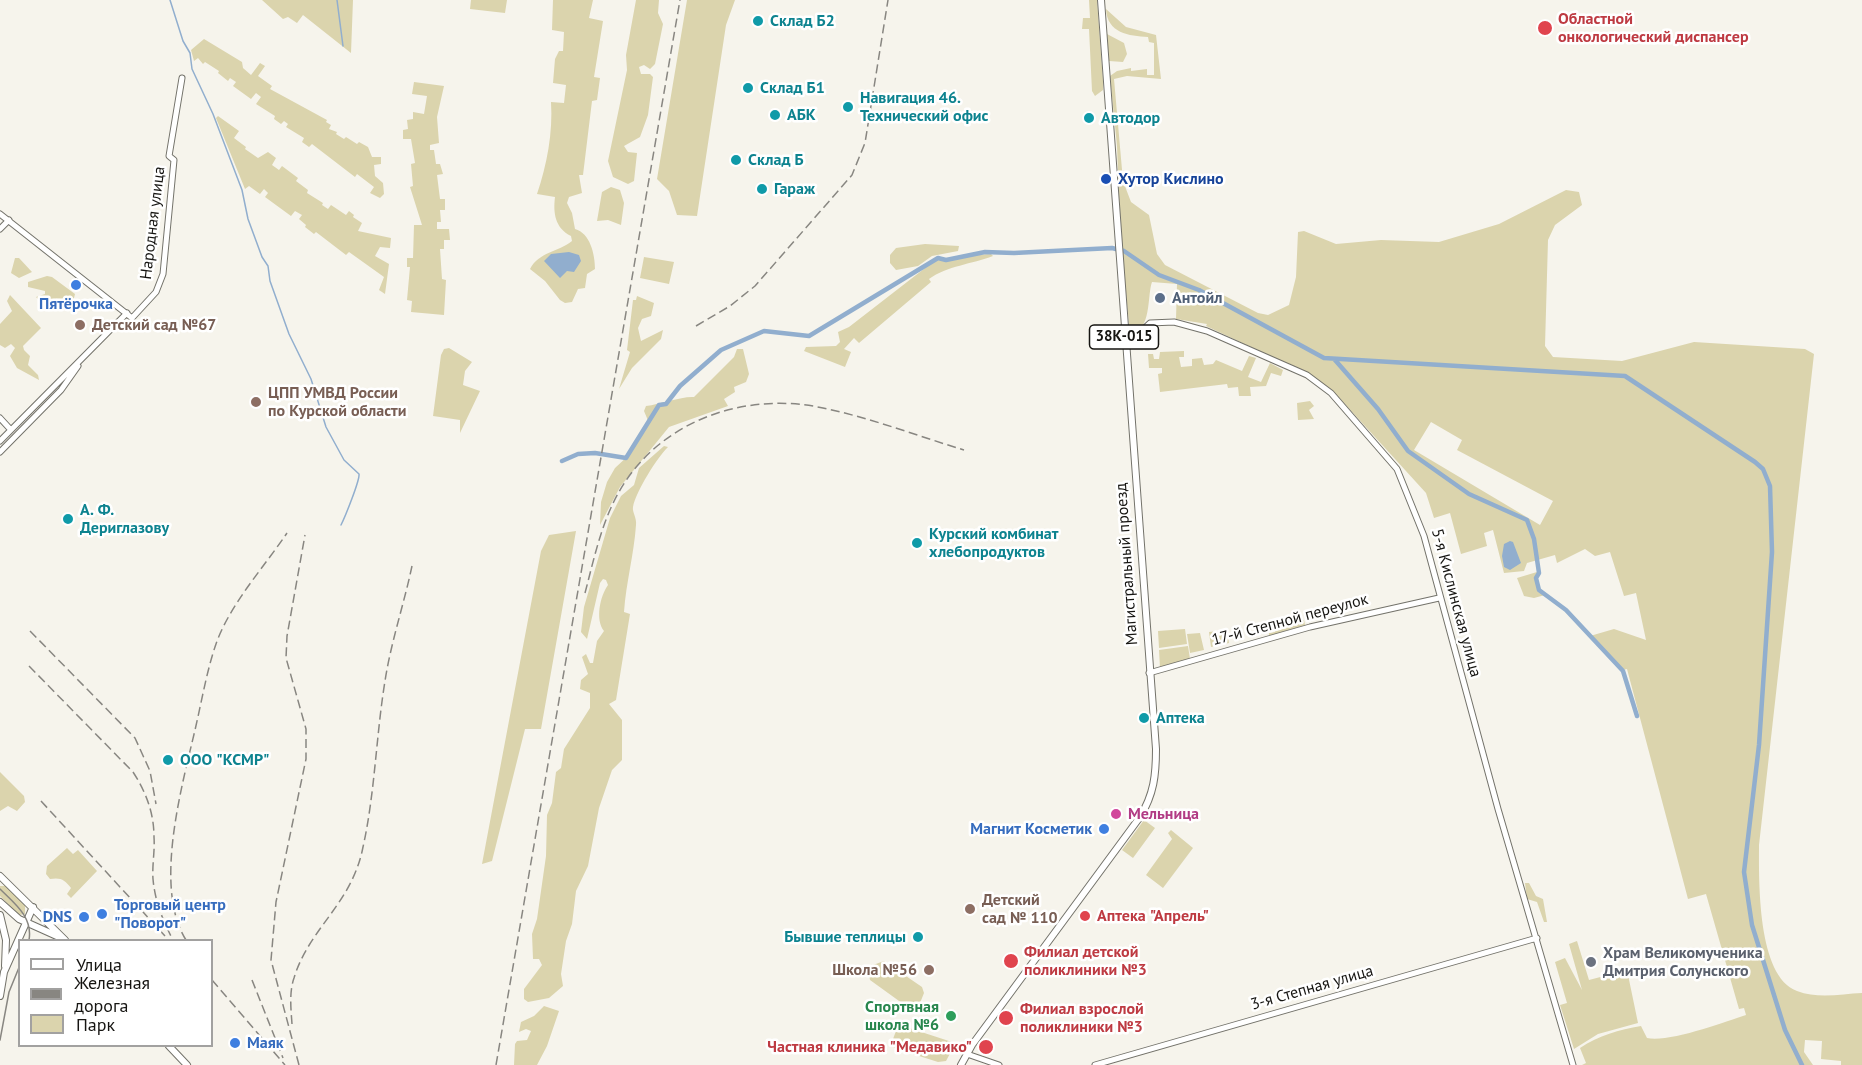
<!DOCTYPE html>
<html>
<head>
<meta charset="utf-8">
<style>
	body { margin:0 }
	#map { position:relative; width:1862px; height:1065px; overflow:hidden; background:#f6f4ec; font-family:"PT Sans",sans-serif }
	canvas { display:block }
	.legend { position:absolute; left:18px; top:939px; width:195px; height:108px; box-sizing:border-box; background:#fff; border:2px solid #a2a1a0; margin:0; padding:8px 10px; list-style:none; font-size:18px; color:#161512 }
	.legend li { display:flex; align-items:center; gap:12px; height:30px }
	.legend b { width:30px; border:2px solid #a2a1a0 }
</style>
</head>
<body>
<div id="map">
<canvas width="1862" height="1065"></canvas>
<ul class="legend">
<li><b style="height:8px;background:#fff"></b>Улица</li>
<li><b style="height:8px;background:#888681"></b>Железная дорога</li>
<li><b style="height:16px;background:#dbd4ad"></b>Парк</li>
</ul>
</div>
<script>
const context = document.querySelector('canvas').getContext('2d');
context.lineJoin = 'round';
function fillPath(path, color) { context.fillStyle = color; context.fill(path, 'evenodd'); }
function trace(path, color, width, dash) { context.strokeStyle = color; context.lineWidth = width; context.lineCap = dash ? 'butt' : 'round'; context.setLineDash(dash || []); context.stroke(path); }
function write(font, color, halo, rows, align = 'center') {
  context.font = font + ' "PT Sans",sans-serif'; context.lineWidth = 5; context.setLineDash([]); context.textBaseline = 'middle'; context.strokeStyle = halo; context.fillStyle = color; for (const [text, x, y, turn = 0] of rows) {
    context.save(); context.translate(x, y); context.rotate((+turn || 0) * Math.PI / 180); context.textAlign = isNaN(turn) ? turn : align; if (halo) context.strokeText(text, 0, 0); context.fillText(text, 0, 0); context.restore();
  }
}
const green = new Path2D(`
	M 262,0 L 353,0 L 351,53 L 303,15 L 297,23 L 288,17 L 283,19 Z
	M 471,0 L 507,0 L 505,13 L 470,9 Z
	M 553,0 L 593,0 L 589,18 L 603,21 L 594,77 L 600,78 L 597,100 L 592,101 L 583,175 L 579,175 L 582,193 L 569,197 L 567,203 L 572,213 L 575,229 C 590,233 595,254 595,269 L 587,274 L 585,288 L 578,289 L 572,302 L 565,303 L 560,300 L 545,281 L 530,269 C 539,252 558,252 572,241 L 571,236 C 555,228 553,213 555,197 L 537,194 C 547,165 553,132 551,102 L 564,103 L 566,85 L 553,83 L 555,59 L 559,51 L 563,51 L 564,32 L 552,30 Z
	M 636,0 L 659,0 L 658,13 L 663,24 L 655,64 L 650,69 L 644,65 L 639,67 L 641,74 L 650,74 L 653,77 L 648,115 L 640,137 L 624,146 L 628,152 L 637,153 L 634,181 L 628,184 L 613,177 L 608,161 L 627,70 L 626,55 Z
	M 687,0 L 735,0 L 726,25 L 697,216 L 677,215 L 669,191 L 657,179 Z
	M 1089,0 L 1097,0 L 1103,81 L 1103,90 L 1095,96 L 1092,91 L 1089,29 L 1082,29 L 1083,18 L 1090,18 Z
	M 1106,9 L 1126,27 L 1156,35 L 1161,79 L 1127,76 L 1114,79 L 1123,181 L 1131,202 L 1149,215 L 1157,254 L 1165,265 L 1258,313 L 1268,315 L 1289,305 L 1296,277 L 1298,232 L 1304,231 L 1336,244 L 1381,240 L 1439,242 L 1499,224 L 1566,190 L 1579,192 L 1582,205 L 1555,225 L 1548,240 L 1545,346 L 1553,357 L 1622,361 L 1694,342 L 1805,349 L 1814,354 L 1759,845 C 1759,881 1757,976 1797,991 C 1818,999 1841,994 1862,993 L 1862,1065 L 1841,1065 L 1841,1061 L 1821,1059 L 1822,1041 L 1805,1040 L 1804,1052 L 1813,1065 L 1582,1065 L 1586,1063 L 1580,1048 C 1599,1035 1619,1030 1641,1026 L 1647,1038 C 1668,1043 1725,1022 1746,1015 L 1744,1008 L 1739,1009 L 1706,894 L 1688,899 L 1627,669 L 1623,670 L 1590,636 L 1614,629 L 1646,640 L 1636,593 L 1624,596 L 1610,552 L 1595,556 L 1585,549 L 1557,563 L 1555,555 L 1527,563 L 1524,571 L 1504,573 L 1493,530 L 1484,533 L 1487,546 L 1461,554 L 1450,513 L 1434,518 L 1426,493 L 1333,391 L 1311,375 L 1206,326 L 1207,324 L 1176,319 L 1177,284 L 1152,282 C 1147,295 1152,332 1130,334 L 1122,251 L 1138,260 L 1121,249 L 1117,146 L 1110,76 L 1117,71 L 1131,68 L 1131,71 L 1147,69 L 1147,75 L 1154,75 L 1154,43 L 1149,42 L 1148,37 C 1129,36 1107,33 1106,9 ZM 1431,422 L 1462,440 L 1457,450 L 1553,501 L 1540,525 L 1414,450 Z
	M 1107,34 L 1124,43 L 1127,54 L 1123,62 L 1109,61 Z
	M 204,39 L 242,62 L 243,68 L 251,75 L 260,63 L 265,66 L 258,76 L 272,86 L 270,89 L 327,120 L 326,122 L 331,125 L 329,129 L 337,132 L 336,134 L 344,139 L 346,137 L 357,144 L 359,142 L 368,147 L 372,157 L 381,157 L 381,164 L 374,165 L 375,176 L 383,183 L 384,194 L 380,198 L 370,193 L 374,187 L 357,174 L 355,177 L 312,144 L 309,147 L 302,142 L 304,138 L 286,127 L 288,124 L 284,121 L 281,124 L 274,119 L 275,116 L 256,104 L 261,97 L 256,93 L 251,99 L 233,86 L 236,82 L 230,78 L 228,81 L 218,73 L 219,71 L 205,62 L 203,64 L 198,58 L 194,61 L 191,50 Z
	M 414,82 L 444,86 L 437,117 L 439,143 L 430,145 L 430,150 L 434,150 L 436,164 L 440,164 L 443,174 L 437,175 L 440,199 L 445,199 L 445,210 L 440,210 L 441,222 L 437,222 L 437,229 L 449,229 L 450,240 L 444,240 L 444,249 L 440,249 L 442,279 L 446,280 L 444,315 L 411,312 L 412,301 L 407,300 L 410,267 L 407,267 L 407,258 L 413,258 L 414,225 L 422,225 L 410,187 L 413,186 L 411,164 L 415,163 L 411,139 L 403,139 L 403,130 L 408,129 L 407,120 L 413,119 L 413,112 L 424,114 L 427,96 L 412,94 Z
	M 218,116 L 239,131 L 234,138 L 246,147 L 245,149 L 258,158 L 268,152 L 276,158 L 272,165 L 279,170 L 282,166 L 298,178 L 296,181 L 308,190 L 307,193 L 323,203 L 322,205 L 328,209 L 331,205 L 346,215 L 349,211 L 354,215 L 353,217 L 362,223 L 358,231 L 391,238 L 390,248 L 380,247 L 375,256 L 389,264 L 385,294 L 379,290 L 384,277 L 349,252 L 346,255 L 316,232 L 314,234 L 305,227 L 306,225 L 299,219 L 302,215 L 295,211 L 291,216 L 265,197 L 268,193 L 264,189 L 260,194 L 249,186 L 245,189 L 216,118 Z
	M 611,187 L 620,190 L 624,203 L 621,225 L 608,220 L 597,221 L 602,192 Z
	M 925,244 L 959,246 L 958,251 L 932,256 L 918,266 L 896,270 L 890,263 L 890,255 L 896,248 Z
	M 991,254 L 993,256 C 972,264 947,266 929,279 L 931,282 L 859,343 L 854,338 L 844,349 L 851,352 L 845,367 L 804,351 L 806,347 L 836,346 L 840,342 L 838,332 L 849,327 L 938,258 C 949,261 976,254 991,254 Z
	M 644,257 L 674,262 L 669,284 L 640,278 Z
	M 15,258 L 19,258 L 32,272 L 19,278 L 11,273 Z
	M 47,276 L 52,277 L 75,294 L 73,302 L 66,308 L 58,306 L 49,310 L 36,297 L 45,294 L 45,291 L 28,287 L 28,282 Z
	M 10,295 L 41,328 L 23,346 L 24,350 L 30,356 L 28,365 L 38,375 L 39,380 L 17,368 L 10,356 L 15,348 L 11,344 L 5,348 L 0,345 L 0,324 L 12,311 L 7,301 Z
	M 637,296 L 654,303 L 651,316 L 642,319 L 638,328 L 641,341 L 663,330 L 661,339 L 632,368 L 619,389 L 630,352 L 627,350 L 633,300 L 636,300 Z
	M 449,348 L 472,362 L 465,371 L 463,385 L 480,391 L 460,433 L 460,420 L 433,416 L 441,355 L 444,349 Z
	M 737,349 L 743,349 L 749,374 L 746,382 L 734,387 L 735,392 L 724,399 L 728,406 L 669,427 L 620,487 L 600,525 L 601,502 L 607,482 L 615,468 L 629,455 L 649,423 L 644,411 L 646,406 C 661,404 682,396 694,397 L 734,357 Z
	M 1184,351 L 1184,357 L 1179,357 L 1181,367 L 1192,366 L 1192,359 L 1202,358 L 1204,365 L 1213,364 L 1216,360 L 1242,371 L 1249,356 L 1256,358 L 1248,377 L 1261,382 L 1270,363 L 1283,370 L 1281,376 L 1271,373 L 1266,386 L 1250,387 L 1251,396 L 1239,396 L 1238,387 L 1228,388 L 1227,384 L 1160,392 L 1158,374 L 1162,373 L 1162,368 L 1149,368 L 1148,354 L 1153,354 L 1154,359 L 1159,359 L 1160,352 Z
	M 1310,401 L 1314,406 L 1309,410 L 1314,419 L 1298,420 L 1297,403 Z
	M 664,446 L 668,447 C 657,458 636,491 633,507 C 632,512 637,518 636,525 C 634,554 626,583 624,612 L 630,614 L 616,700 L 609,704 L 622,720 L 622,760 L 612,770 L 599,808 L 588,866 L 576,891 L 572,924 L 566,941 L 561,974 L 563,986 L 549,998 L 528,1002 L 524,999 L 524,989 L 542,965 L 539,959 L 533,959 L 532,934 L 537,919 L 546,856 L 547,815 L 552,803 L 556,772 L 561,768 L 564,749 L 590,708 L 590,693 L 580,689 L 581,680 L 588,674 L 582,657 L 586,654 L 590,663 L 593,663 L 597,641 L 604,631 C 595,620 600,596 608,585 L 606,580 L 603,579 L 600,583 L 587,639 L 581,632 L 584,607 L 610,518 L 621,496 L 634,485 L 639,468 Z
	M 576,531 L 541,729 L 525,729 L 492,861 L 482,864 L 541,551 L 549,535 Z
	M 1537,572 L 1539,590 L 1545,595 L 1534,598 L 1524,596 L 1517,578 Z
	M 1295,620 L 1304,620 L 1305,625 L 1269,636 L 1269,633 L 1275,632 L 1274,626 L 1268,626 L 1267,622 Z
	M 1185,629 L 1187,644 L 1159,648 L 1158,631 Z
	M 1227,630 L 1229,643 L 1211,647 L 1209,632 Z
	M 1200,633 L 1204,650 L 1190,653 L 1187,634 Z
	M 1188,646 L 1190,659 L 1160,668 L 1159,650 Z
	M 0,772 L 24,796 L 25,802 L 17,811 L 8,806 L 0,811 Z
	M 1144,820 L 1155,828 L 1133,858 L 1122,850 Z
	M 1171,830 L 1193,848 L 1163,888 L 1146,875 L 1172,839 L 1168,833 Z
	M 67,848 L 73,854 L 78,850 L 97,871 L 71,898 L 67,894 L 71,888 C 65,880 61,877 50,879 L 46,874 L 47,866 Z
	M 1525,883 L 1529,883 L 1536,896 L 1543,899 L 1547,922 L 1544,922 L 1537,902 L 1527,899 Z
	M 0,886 L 6,886 L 25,905 L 25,914 L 19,915 L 0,896 Z
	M 1577,941 L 1589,980 L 1627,970 L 1638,1023 L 1598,1034 L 1574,1049 L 1560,1005 L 1567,1003 L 1555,962 L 1565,958 L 1582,990 L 1569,944 Z
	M 884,961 L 922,987 L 924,993 L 920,1003 L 911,1008 L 906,1006 L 870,980 L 869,975 L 873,965 Z
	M 544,1006 L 559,1011 L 547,1046 L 537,1065 L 514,1065 L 515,1044 L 517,1041 L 527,1040 L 531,1031 L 526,1029 L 519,1032 L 521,1022 L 534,1016 Z
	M 906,1027 L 952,1042 L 953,1048 L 946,1061 L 938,1062 L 894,1048 L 893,1039 L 896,1031 Z`);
const water = new Path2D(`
	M 569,252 L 579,255 L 581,261 L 574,272 L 567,271 L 560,278 L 544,261 L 551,254 Z
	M 1510,541 L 1513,542 L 1521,563 L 1510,570 L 1504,567 L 1502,556 L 1504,544 Z`);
const stream = new Path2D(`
	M 170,0 L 183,41 L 190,53 L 192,69 L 213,114 L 242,190 L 248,219 L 262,257 L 268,266 L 270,281 L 289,334 L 311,379 L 326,427 L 344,460 L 359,474 C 360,480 345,517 341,525
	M 337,0 L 343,46`);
const canal = new Path2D(`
	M 1335,360 L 1378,409 L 1408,451 L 1469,494 L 1527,520 L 1534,539 L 1539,573 L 1536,578 L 1539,590 L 1566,610 L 1623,671 L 1637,716
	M 562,461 L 578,454 L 595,453 L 626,458 L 659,405 L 666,404 L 680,386 L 721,350 L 764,331 L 809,336 L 938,258 L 946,260 L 985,252 L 1014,253 L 1112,248 L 1124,251 L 1159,275 L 1199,290 L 1324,358 L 1625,376 L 1755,462 L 1763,469 L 1770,486 L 1772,552 L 1759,745 L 1744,872 L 1752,925 L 1785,1030 L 1802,1065`);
const secondary = new Path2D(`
	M 0,214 L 132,318 L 156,292 L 163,274 L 174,160 L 169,156 L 182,78
	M 0,229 L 9,220
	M 1124,340 L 1136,336 L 1150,323 L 1174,322 L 1207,331 L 1307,375 L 1331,393 L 1397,469 L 1424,536 L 1498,809 L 1573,1065
	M 0,418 L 11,430
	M 0,441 L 127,313
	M 0,452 L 61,390 L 78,366
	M 1149,673 L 1310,627 L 1439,598
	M 967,1054 L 999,1065
	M 1095,1065 L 1537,938`);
const primary = new Path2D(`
	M 0,876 L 65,940
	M 0,902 L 19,919 L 59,937
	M 0,915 L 6,940 L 5,966
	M 0,996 L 4,972 L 33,907
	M 169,1046 L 187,1065
	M 961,1065 L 972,1045 L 1140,817 C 1154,794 1156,775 1156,749 L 1101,0`);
const tram = new Path2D(`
	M 0,889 C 15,904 33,917 29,940
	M 0,1040 L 9,992 L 20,965`);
const rail = new Path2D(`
	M 696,326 L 730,306 L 755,286 L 852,175 L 865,143 L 888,0
	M 585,593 C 595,555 603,515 625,482 C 668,417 750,392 823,408 C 871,418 918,436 964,450
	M 30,631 L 135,738 L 150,771 L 156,804
	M 29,666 L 133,772 C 146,792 154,813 154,837 C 155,851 152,865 153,879 C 155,902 163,921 173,940
	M 41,801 L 165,936
	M 186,940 C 153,888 182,786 195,730 C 202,700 207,669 217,641 C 232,602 264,567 287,533
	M 212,980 L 285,1065
	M 252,980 L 283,1058
	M 292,1024 C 291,1010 289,992 294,978 C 309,928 352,904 363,847 C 375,793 376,736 385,681 C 391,642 404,604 412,566
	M 299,1065 L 271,960 L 276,902 L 306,759 L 306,729 L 286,658 L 287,636 L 305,535
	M 496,1065 L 680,0`);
const markers = [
	[758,21,6,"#0f9aa8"],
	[1545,28,8,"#e0444e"],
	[748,88,6,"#0f9aa8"],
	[848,107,6,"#0f9aa8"],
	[775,115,6,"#0f9aa8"],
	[1089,118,6,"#0f9aa8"],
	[736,160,6,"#0f9aa8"],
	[1106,179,6,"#1a4fb4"],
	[762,189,6,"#0f9aa8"],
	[76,285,6,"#3f7fe0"],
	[1160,298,6,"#5c6f8a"],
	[80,325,6,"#8d6e63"],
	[256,402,6,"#8d6e63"],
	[68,519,6,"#0f9aa8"],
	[917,543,6,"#0f9aa8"],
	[1144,718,6,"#0f9aa8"],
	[168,760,6,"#0f9aa8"],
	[1116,814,6,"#d1479c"],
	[1104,829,6,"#3f7fe0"],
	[970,909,6,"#8d6e63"],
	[102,914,6,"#3f7fe0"],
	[1085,916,6,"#e0444e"],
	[84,917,6,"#3f7fe0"],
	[918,937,6,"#0f9aa8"],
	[1011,961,8,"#e0444e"],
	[1591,962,6,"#6b7280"],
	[929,970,6,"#8d6e63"],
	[951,1016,6,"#2e9e5b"],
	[1006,1018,8,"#e0444e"],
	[235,1043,6,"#3f7fe0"],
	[986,1047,8,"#e0444e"]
];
const shields = [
	[1124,337,69]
];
const shieldNames = [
	["38К-015",1124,337]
];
const healthNames = [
	["Областной",1558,19],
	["онкологический диспансер",1558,37],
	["Аптека \"Апрель\"",1097,916],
	["Филиал детской",1024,952],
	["поликлиники №3",1024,970],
	["Филиал взрослой",1020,1009],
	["поликлиники №3",1020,1027],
	["Частная клиника \"Медавико\"",972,1047,"right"]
];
const cultureNames = [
	["Склад Б2",770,21],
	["Склад Б1",760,88],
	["Навигация 46.",860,98],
	["Технический офис",860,116],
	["АБК",787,115],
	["Автодор",1101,118],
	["Склад Б",748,160],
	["Гараж",774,189],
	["А. Ф.",80,510],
	["Дериглазову",80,528],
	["Курский комбинат",929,534],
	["хлебопродуктов",929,552],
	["Аптека",1156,718],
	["ООО \"КСМР\"",180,760],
	["Бывшие теплицы",906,937,"right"]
];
const transitNames = [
	["Хутор Кислино",1118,179]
];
const streetNames = [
	["Народная улица",153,223,-83],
	["Магистральный проезд",1127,564,-94],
	["5-я Кислинская улица",1456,603,75],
	["17-й Степной переулок",1290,620,-15],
	["3-я Степная улица",1312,988,-16]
];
const serviceNames = [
	["Антойл",1172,298]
];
const shopNames = [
	["Пятёрочка",76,304,"center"],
	["Магнит Косметик",1092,829],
	["Торговый центр",114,905,"left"],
	["\"Поворот\"",114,923,"left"],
	["DNS",72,917],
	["Маяк",247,1043,"left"]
];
const educationNames = [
	["Детский сад №67",92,325],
	["ЦПП УМВД России",268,393],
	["по Курской области",268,411],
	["Детский",982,900],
	["сад № 110",982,918],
	["Школа №56",917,970,"right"]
];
const hotelNames = [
	["Мельница",1128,814]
];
const worshipNames = [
	["Храм Великомученика",1603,953],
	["Дмитрия Солунского",1603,971]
];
const leisureNames = [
	["Спортвная",939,1007],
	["школа №6",939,1025]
];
fillPath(green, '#dbd4ad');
fillPath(water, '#91aece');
trace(stream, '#91aece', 1.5);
trace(canal, '#91aece', 4.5);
trace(secondary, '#73726a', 7);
trace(primary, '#73726a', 8);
trace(secondary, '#fff', 5);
trace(primary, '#fff', 6);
trace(tram, '#888681', 1.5);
trace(rail, '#888681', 1.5, [9, 4.5]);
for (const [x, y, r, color] of markers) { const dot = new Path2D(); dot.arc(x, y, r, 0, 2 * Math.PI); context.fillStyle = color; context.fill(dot); trace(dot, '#fff', 2); }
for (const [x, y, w] of shields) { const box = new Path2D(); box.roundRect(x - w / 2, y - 12, w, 24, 4.5); context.fillStyle = '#fff'; context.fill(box); trace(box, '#161512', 1.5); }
write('bold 15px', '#161512', null, shieldNames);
write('bold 16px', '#be3a42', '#fff', healthNames, 'left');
write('bold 16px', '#0d838f', '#fff', cultureNames, 'left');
write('bold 16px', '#164399', '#fff', transitNames, 'left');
write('16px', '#161512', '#fff', streetNames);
write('bold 16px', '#4e5e75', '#fff', serviceNames, 'left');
write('bold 16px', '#366cbe', '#fff', shopNames, 'right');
write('bold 16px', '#785e54', '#fff', educationNames, 'left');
write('bold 16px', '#b23c85', '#fff', hotelNames, 'left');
write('bold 16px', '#5b616d', '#fff', worshipNames, 'left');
write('bold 16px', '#27864d', '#fff', leisureNames, 'right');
</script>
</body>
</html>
